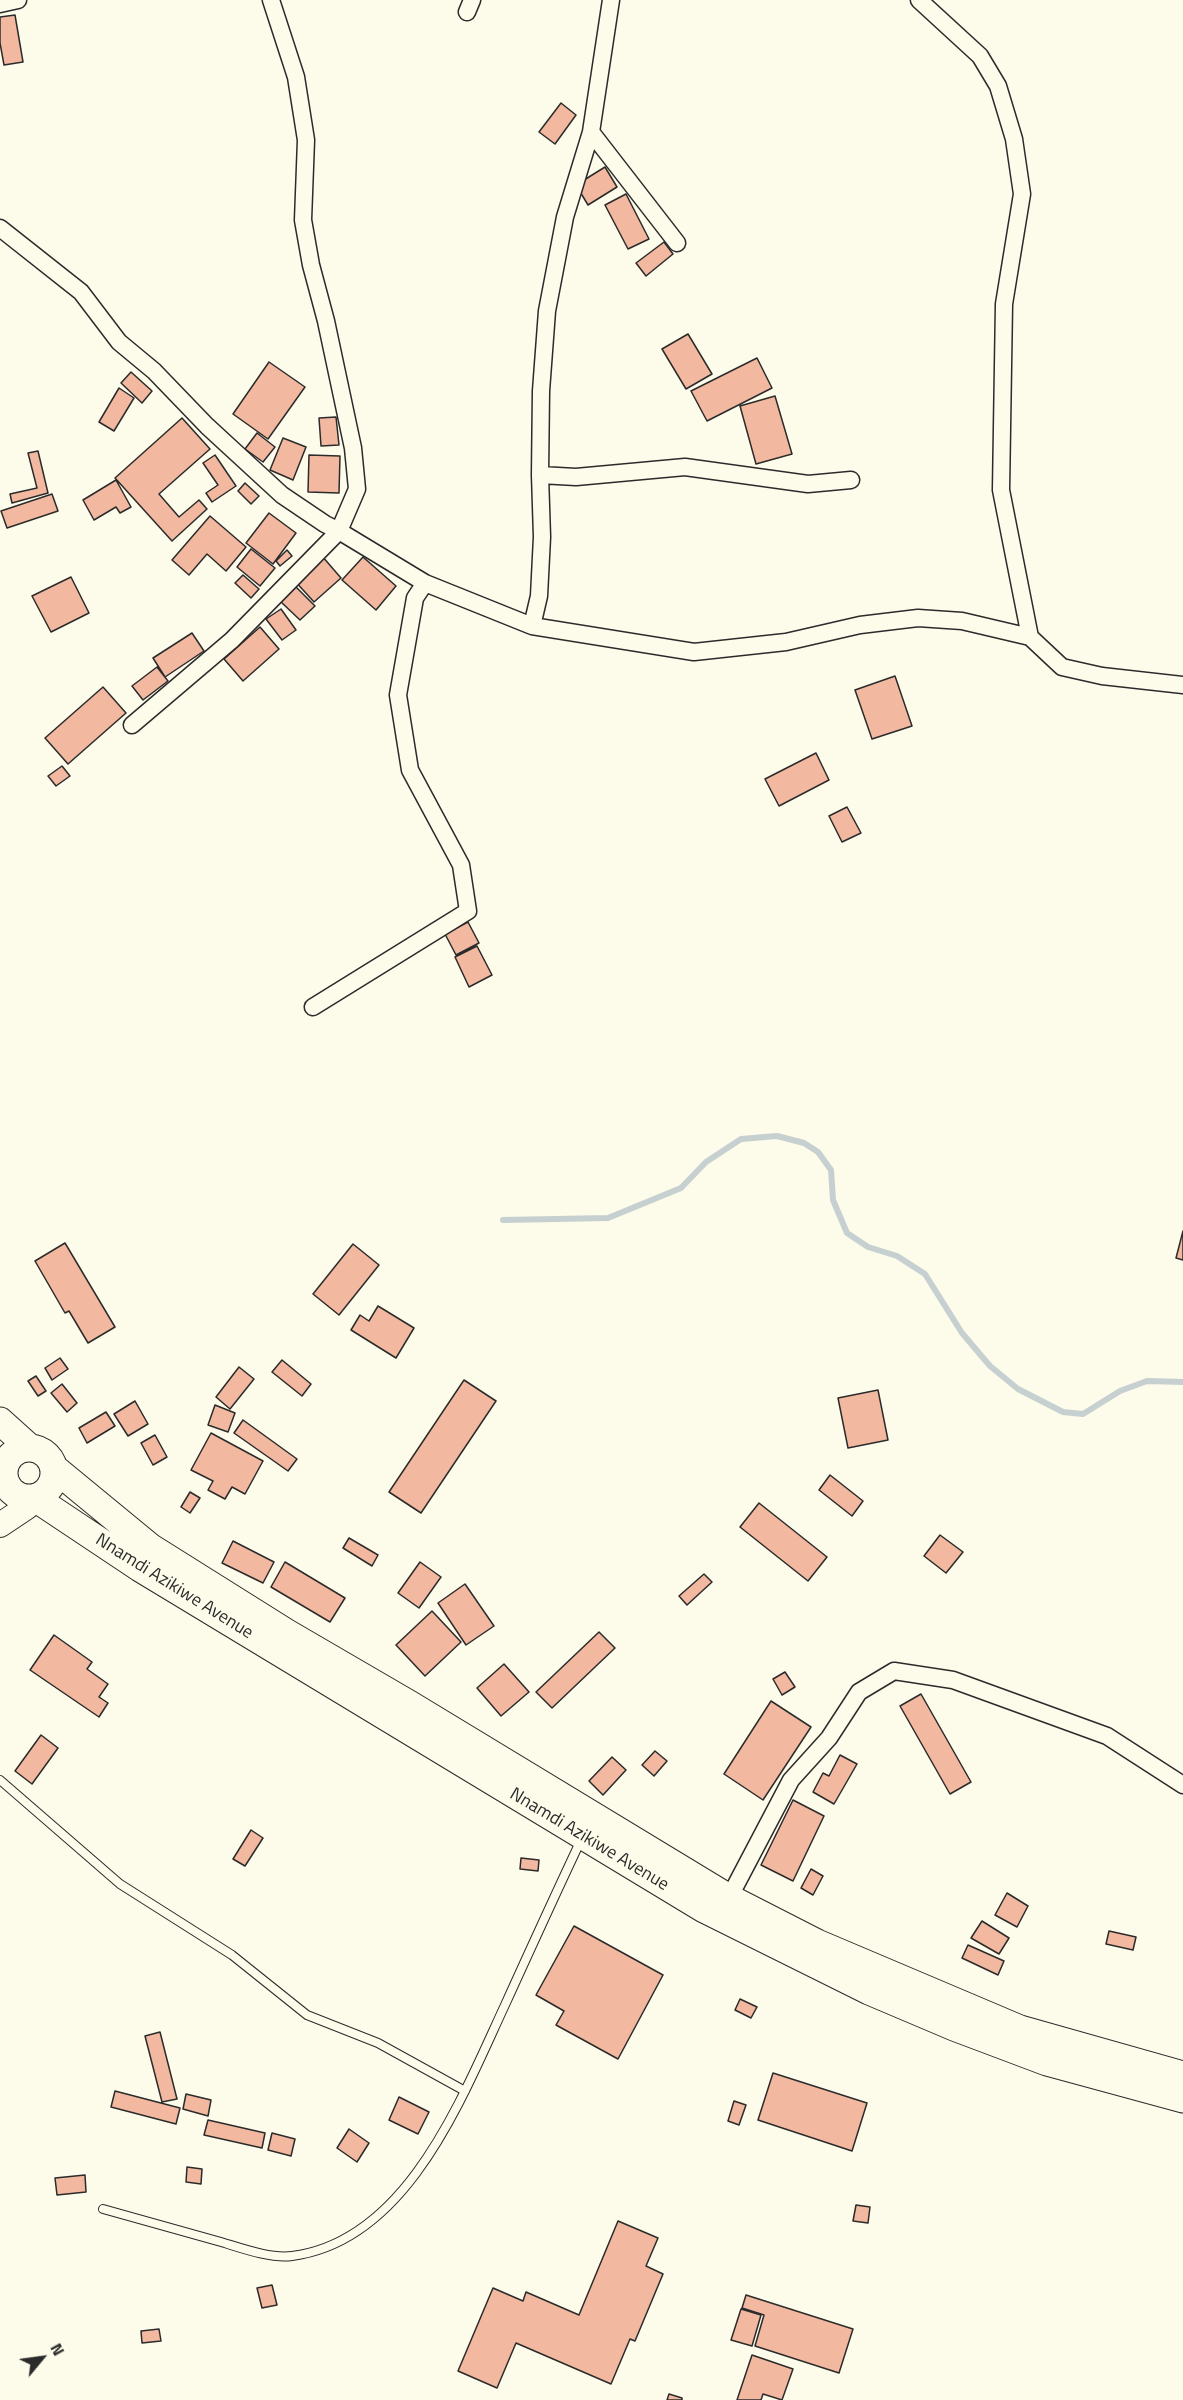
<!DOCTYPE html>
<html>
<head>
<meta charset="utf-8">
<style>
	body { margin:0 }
	#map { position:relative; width:1183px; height:2400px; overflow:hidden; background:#fdfbea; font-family:"Titillium Web",sans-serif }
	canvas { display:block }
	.north { position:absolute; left:12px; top:2328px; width:60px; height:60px; -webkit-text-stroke:4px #fdfbea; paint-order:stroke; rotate:61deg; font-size:16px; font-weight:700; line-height:24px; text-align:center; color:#2b2b2b }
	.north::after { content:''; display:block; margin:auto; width:21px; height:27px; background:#2b2b2b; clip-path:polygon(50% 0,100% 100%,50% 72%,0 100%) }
</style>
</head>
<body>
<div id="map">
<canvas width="1183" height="2400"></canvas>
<div class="north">N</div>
</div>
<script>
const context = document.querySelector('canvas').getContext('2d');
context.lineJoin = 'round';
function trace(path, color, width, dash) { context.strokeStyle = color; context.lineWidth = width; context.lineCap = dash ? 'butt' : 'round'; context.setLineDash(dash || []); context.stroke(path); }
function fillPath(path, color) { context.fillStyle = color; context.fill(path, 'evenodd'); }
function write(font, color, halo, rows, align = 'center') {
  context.font = font + ' "Titillium Web",sans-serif'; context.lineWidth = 4.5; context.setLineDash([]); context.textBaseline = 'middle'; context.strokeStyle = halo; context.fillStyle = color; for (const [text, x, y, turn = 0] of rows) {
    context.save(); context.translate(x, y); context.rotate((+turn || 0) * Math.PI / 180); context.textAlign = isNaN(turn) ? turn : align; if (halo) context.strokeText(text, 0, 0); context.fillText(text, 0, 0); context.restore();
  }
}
const stream = new Path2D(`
	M 503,1220 L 608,1218 L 681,1188 L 706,1162 L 741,1139 L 777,1136 L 804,1143 L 818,1152 L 831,1170 L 833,1200 L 847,1233 L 868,1247 L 897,1256 L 925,1274 L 962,1333 L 990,1366 L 1018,1389 L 1063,1412 L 1083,1414 L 1120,1391 L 1147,1381 L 1183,1382`);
const building = new Path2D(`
	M 15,15 L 23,62 L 4,65 L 0,43 L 0,17 Z
	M 561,103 L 576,115 L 555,144 L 539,132 Z
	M 605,167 L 617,187 L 588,205 L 576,185 Z
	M 626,194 L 649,239 L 628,249 L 605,205 Z
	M 664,242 L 673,254 L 646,276 L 636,263 Z
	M 688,334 L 712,374 L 686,389 L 662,349 Z
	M 757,358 L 772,388 L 707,421 L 691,391 Z
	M 269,362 L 305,387 L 268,439 L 233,414 Z
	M 131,372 L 152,391 L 142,403 L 121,383 Z
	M 119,388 L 134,398 L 114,431 L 99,422 Z
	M 775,396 L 792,454 L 756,464 L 740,406 Z
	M 336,417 L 339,445 L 321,446 L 319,418 Z
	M 182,418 L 210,449 L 159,494 L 179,517 L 199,500 L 207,509 L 172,541 L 115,478 Z
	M 257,433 L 275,447 L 263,462 L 245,449 Z
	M 283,438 L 306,447 L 293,480 L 270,470 Z
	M 38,451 L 48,493 L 12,503 L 10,494 L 37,488 L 28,453 Z
	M 215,455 L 236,486 L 212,502 L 206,493 L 218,485 L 203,463 Z
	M 309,455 L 340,456 L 339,493 L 308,492 Z
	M 116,480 L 131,507 L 120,513 L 116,507 L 94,520 L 83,500 Z
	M 245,483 L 259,496 L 251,504 L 238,491 Z
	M 52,494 L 58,511 L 7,528 L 1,511 Z
	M 269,513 L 296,533 L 273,564 L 246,543 Z
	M 210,516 L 246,547 L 226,571 L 207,554 L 189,575 L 172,560 Z
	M 251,549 L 275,568 L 260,586 L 237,567 Z
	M 287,550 L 292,556 L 280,566 L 276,561 Z
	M 322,556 L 341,578 L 314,602 L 294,580 Z
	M 363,557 L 396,586 L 376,610 L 342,580 Z
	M 243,575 L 259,589 L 251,598 L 235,583 Z
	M 71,577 L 89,613 L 51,632 L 32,596 Z
	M 295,586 L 315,606 L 300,620 L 280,601 Z
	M 281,609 L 296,630 L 282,640 L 266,619 Z
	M 260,627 L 279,649 L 243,681 L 224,659 Z
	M 192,633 L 204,651 L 165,677 L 153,658 Z
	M 157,667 L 168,681 L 143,700 L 132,686 Z
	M 895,676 L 912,726 L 872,739 L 855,690 Z
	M 103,687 L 126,713 L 68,764 L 45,738 Z
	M 816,753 L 829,780 L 779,806 L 765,779 Z
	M 62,766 L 70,776 L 56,786 L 48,776 Z
	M 847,807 L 861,833 L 842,842 L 829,816 Z
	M 468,922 L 479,943 L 456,955 L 445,934 Z
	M 477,946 L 492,975 L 469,987 L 455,957 Z
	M 1183,1231 L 1183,1260 L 1176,1258 Z
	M 65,1243 L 115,1327 L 88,1343 L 69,1311 L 65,1313 L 35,1261 Z
	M 353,1244 L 379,1265 L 339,1315 L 313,1294 Z
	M 378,1306 L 414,1328 L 396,1358 L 351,1330 L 360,1315 L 369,1321 Z
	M 60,1358 L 68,1369 L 52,1380 L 45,1368 Z
	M 282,1360 L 311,1384 L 302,1396 L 272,1372 Z
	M 239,1367 L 254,1379 L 230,1409 L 216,1397 Z
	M 36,1376 L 46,1391 L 38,1396 L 28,1381 Z
	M 464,1380 L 496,1401 L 421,1513 L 389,1492 Z
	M 62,1384 L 77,1403 L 67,1412 L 51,1393 Z
	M 878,1390 L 888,1440 L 848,1448 L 838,1398 Z
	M 135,1401 L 148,1424 L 128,1436 L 114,1414 Z
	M 215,1405 L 235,1413 L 228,1432 L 208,1425 Z
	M 106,1412 L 115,1426 L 87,1443 L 79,1428 Z
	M 243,1420 L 297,1459 L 288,1471 L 234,1433 Z
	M 211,1433 L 263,1461 L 245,1494 L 232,1487 L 225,1499 L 208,1490 L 213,1481 L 191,1470 Z
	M 155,1435 L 167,1457 L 153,1465 L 141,1443 Z
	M 830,1475 L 863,1501 L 852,1516 L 819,1490 Z
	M 190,1492 L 200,1498 L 190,1513 L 181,1507 Z
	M 759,1503 L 827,1557 L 808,1581 L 740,1527 Z
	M 940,1535 L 963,1552 L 946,1573 L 924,1556 Z
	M 349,1538 L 378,1555 L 372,1566 L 343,1548 Z
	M 233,1541 L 274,1562 L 263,1583 L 222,1563 Z
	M 285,1562 L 345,1598 L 330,1622 L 271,1587 Z
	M 420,1562 L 441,1577 L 419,1608 L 398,1593 Z
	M 704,1574 L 712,1582 L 687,1605 L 679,1596 Z
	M 465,1584 L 494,1626 L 466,1645 L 438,1603 Z
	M 432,1611 L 461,1642 L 425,1676 L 396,1645 Z
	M 599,1632 L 615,1648 L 552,1708 L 536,1692 Z
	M 54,1635 L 92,1662 L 87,1669 L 108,1684 L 99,1697 L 108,1703 L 99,1717 L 30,1670 Z
	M 504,1664 L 529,1692 L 501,1716 L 477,1688 Z
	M 785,1672 L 795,1687 L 782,1695 L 773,1679 Z
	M 921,1694 L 971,1782 L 950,1794 L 900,1706 Z
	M 771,1701 L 811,1727 L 763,1800 L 724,1774 Z
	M 41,1735 L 58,1748 L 32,1784 L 15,1771 Z
	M 655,1751 L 667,1761 L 654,1776 L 642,1765 Z
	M 840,1755 L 857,1764 L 834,1804 L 813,1792 L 823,1773 L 829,1776 Z
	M 612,1757 L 626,1770 L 603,1795 L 589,1781 Z
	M 793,1800 L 824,1816 L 793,1881 L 761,1865 Z
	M 251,1830 L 263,1838 L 245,1866 L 233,1859 Z
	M 521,1858 L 539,1860 L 538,1871 L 520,1869 Z
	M 811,1869 L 823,1876 L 813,1895 L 801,1888 Z
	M 1007,1893 L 1028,1906 L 1017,1927 L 995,1915 Z
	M 982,1921 L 1009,1938 L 999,1954 L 971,1938 Z
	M 574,1926 L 663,1975 L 618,2059 L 556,2025 L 564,2011 L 536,1995 Z
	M 1109,1931 L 1136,1937 L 1133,1950 L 1106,1944 Z
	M 968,1945 L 1004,1961 L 998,1975 L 962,1958 Z
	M 740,1999 L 757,2007 L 751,2018 L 735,2010 Z
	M 160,2032 L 177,2099 L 162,2102 L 145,2036 Z
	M 773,2073 L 867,2103 L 852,2151 L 758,2120 Z
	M 115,2091 L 180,2108 L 176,2124 L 111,2107 Z
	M 186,2094 L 211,2100 L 208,2116 L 183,2109 Z
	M 399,2097 L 429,2112 L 418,2134 L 389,2120 Z
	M 734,2101 L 746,2105 L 739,2125 L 728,2121 Z
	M 208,2120 L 265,2133 L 262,2148 L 204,2135 Z
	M 349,2129 L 369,2143 L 357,2162 L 337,2148 Z
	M 272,2133 L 295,2139 L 291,2156 L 268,2150 Z
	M 187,2167 L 202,2169 L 201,2184 L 186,2182 Z
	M 85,2175 L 86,2192 L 57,2195 L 55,2178 Z
	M 856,2205 L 870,2207 L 868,2223 L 853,2221 Z
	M 618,2221 L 658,2238 L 646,2266 L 663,2274 L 635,2341 L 630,2339 L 611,2384 L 516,2343 L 497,2388 L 458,2371 L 493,2288 L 523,2301 L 526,2292 L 579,2315 Z
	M 272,2285 L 277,2305 L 262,2308 L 257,2288 Z
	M 746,2295 L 853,2329 L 839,2373 L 755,2346 L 764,2315 L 742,2308 Z
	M 741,2309 L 761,2315 L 752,2346 L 731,2340 Z
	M 159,2329 L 161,2341 L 142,2343 L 141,2331 Z
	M 752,2355 L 793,2369 L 782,2400 L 763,2394 L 761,2400 L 737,2400 Z
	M 669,2394 L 682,2398 L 682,2400 L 667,2400 Z`);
const service = new Path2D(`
	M 0,1780 L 120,1884 L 232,1955 L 307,2015 L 378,2043 L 465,2091
	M 103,2209 C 143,2220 182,2231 221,2242 C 241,2248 271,2259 292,2256 C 408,2241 462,2097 505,2005 C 530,1950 555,1895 581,1840`);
const minor = new Path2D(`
	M 919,0 L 980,56 L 998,86 L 1014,139 L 1022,194 L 1004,304 L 1001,490 L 1030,637 L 1062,667 L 1102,676 L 1183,685
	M 0,4 L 18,0
	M 467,12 L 472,0
	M 591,132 L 677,243
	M 0,228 L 81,292 L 119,342 L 154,371 L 207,426 L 282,495 L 325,524 L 339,531 L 425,583 L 532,626 L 694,652 L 786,642 L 860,625 L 918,618 L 962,621 L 1030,637
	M 540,475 L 576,477 L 685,467 L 808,484 L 851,480
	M 532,626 L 539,596 L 542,537 L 540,475 L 541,391 L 547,311 L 565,217 L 591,132 L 611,0
	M 132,725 L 232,640 L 339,531 L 357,489 L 353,448 L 326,321 L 311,265 L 303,220 L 306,140 L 296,77 L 271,0
	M 313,1007 L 468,911 L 461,865 L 410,770 L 398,695 L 415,598 L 425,583
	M 729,1898 L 791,1780 L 829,1738 L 859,1692 L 894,1671 L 953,1680 L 1107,1736 L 1183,1785`);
const secondary = new Path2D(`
	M 0,1481 L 3,1474
	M 0,1525 L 27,1507 L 31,1499`);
const primary = new Path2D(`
	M 0,1421 L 30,1448
	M4 1473a25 25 0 1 1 50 0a25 25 0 1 1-50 0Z
	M 54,1468 L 150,1547 L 287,1633 L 409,1704 L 729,1898 L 817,1943 L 1020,2029 L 1183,2075
	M 35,1498 L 140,1568 L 704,1909 L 869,1991 L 954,2027 L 1047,2062 L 1183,2099`);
const streetNames = [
	["Nnamdi Azikiwe Avenue",174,1587,32],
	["Nnamdi Azikiwe Avenue",589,1840,31]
];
trace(stream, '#c7d0d0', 6);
fillPath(building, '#f2b8a0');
trace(building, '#2b2b2b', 1.5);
trace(service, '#2b2b2b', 10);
trace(minor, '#2b2b2b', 19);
trace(secondary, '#2b2b2b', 26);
trace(primary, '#2b2b2b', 29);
trace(service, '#fdfbea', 8);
trace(minor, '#fdfbea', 16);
trace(secondary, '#fdfbea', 24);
trace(primary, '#fdfbea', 27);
write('18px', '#2b2b2b', '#fdfbea', streetNames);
</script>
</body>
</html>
